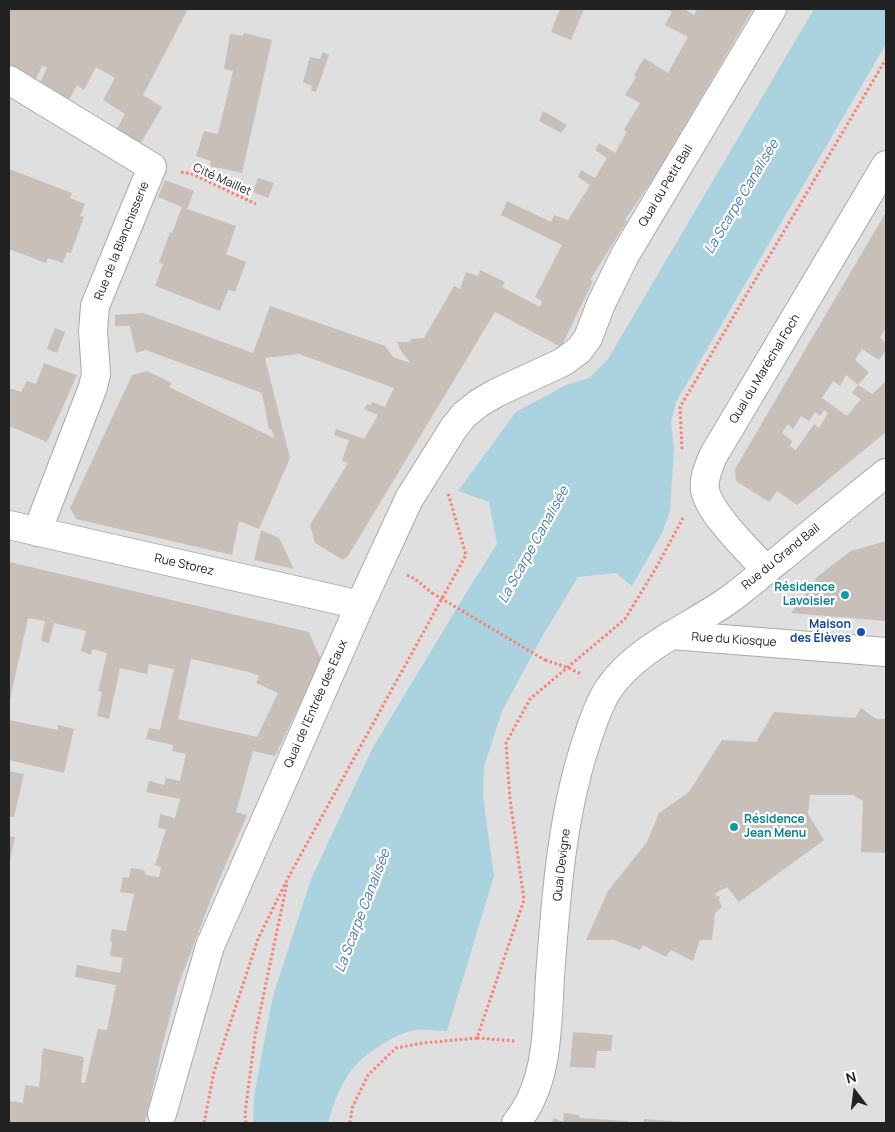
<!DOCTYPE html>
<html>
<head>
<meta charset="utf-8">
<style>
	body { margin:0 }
	#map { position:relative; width:895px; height:1132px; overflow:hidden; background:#f2efe9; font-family:Manrope,sans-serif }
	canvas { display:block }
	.frame { position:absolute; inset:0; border:10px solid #222; pointer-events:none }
	.north { position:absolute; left:830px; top:1067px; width:50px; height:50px; -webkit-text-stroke:4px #fff; paint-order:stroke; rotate:345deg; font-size:14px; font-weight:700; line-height:20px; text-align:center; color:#222 }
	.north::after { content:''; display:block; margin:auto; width:18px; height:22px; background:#222; clip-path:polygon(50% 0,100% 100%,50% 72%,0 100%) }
</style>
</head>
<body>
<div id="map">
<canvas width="895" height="1132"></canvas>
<div class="frame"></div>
<div class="north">N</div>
</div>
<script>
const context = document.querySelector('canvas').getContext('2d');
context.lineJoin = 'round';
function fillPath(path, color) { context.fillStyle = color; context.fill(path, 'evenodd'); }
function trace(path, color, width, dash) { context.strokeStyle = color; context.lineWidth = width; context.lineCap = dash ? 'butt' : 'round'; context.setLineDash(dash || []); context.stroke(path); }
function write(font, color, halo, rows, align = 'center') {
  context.font = font + ' Manrope,sans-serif'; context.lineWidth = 4.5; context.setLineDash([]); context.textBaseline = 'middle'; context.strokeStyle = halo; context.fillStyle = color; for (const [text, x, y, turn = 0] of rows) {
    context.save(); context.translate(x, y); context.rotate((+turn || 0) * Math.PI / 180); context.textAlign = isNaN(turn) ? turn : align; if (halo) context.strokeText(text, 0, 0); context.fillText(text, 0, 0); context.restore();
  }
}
const residential = new Path2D(`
	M 9,9 L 886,9 L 886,1123 L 9,1123 Z`);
const water = new Path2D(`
	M 814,9 L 886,9 L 886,44 L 676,402 L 671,423 L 674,449 L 670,511 L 662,533 L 632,586 L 616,573 L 578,577 L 543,635 L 502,711 L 484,767 L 483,796 L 494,876 L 447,1031 C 437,1031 426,1029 416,1030 C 396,1033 367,1052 354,1067 C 341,1083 333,1104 328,1123 L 253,1123 L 254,1096 L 273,996 L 311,879 L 372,749 L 466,593 L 497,544 L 489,502 L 458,491 L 516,412 L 566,385 L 589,378 L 608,359 Z`);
const building = new Path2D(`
	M 9,9 L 188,9 L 143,95 L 162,107 L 138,148 L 114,134 L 125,114 L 103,100 L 115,78 L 96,67 L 84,90 L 77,85 L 65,107 L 37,90 L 47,67 L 42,66 L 32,87 L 9,74 Z
	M 560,9 L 584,9 L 571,40 L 551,32 Z
	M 665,9 L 684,9 L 694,15 L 697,9 L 753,9 L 655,176 L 625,220 L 627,221 L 590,280 L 593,281 L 561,347 L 495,312 L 348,556 L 343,560 L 315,543 L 310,525 L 348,463 L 342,461 L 349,440 L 334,435 L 336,429 L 364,439 L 378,415 L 364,409 L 367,404 L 371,405 L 372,402 L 385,407 L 394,388 L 299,354 L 265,358 L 290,458 L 259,529 L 239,521 L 232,555 L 76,519 L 70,508 L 132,375 L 147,371 L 172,383 L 169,387 L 274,438 L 272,430 L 269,429 L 262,393 L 146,350 L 136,353 L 130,326 L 115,326 L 115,315 L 143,313 L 253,353 L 270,306 L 385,346 L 393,357 L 411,363 L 401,351 L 397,342 L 410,342 L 411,339 L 424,338 L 454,286 L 460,289 L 466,272 L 478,276 L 480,270 L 505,282 L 502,287 L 540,307 L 542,301 L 535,297 L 562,245 L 501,215 L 507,201 L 551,222 L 554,215 L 568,220 L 590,185 L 578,177 L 581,170 L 595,178 L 607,158 L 595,150 L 599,143 L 615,153 L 627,132 L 624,130 L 640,103 L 625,95 L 636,77 L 634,75 L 644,58 L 668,73 L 688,37 L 665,25 L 672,12 Z
	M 244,33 L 272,40 L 242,173 L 210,166 L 211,161 L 196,156 L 204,131 L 218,134 L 233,71 L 224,69 L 230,34 L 243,36 Z
	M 323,52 L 329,55 L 316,92 L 311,91 L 312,86 L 303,82 L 310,57 L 320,59 Z
	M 543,111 L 567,125 L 561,133 L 539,121 Z
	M 9,169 L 72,193 L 70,198 L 85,204 L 80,216 L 84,217 L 71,253 L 67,252 L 63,263 L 48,258 L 46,263 L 9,249 Z
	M 258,178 L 274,183 L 268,198 L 253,192 Z
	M 165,180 L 194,191 L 187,209 L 236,226 L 226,254 L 246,262 L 235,292 L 228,290 L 220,311 L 155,286 L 163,264 L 159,262 L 170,232 L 172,233 L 182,207 L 158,197 Z
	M 886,212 L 886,328 L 880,338 L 886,343 L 886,351 L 879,360 L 862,349 L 855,360 L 869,372 L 858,385 L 846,375 L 840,386 L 833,381 L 822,398 L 847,416 L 861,399 L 852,393 L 858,385 L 872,394 L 886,381 L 886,432 L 797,505 L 777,491 L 769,502 L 736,481 L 735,469 ZM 824,410 L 828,413 L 819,428 L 814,424 L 796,450 L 790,446 L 792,441 L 782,433 L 788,424 L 793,429 L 801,416 L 809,421 L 815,412 L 820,416 Z
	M 55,328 L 65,332 L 57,353 L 47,349 Z
	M 44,363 L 77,375 L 47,442 L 9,426 L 9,388 L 21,392 L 27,381 L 36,384 Z
	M 261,530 L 279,538 L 294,569 L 254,560 Z
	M 886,541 L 886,621 L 791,613 L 818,576 L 851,551 Z
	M 9,562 L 309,632 L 321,660 L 275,756 L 253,751 L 236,812 L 247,815 L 213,894 L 179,983 L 163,1042 L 145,1123 L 9,1123 L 9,1101 L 23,1103 L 25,1085 L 39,1087 L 43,1048 L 84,1057 L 81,1082 L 85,1083 L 98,1029 L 107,1030 L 116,985 L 75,977 L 77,965 L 120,973 L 123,958 L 110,956 L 112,942 L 110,941 L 112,929 L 126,931 L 134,894 L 120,892 L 123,877 L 129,878 L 131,868 L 144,870 L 146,875 L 159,877 L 161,867 L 155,865 L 166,829 L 158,828 L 160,814 L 175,818 L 180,799 L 146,792 L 149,781 L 164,785 L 166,778 L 180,781 L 186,754 L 172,751 L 173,745 L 146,739 L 149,728 L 160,730 L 174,669 L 149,664 L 147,674 L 120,668 L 109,719 L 97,716 L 102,692 L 98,691 L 107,653 L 92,649 L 91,655 L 81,651 L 86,631 L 54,623 L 49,643 L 41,641 L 45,621 L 28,618 L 9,704 ZM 191,659 L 249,672 L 259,676 L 256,683 L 278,693 L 257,737 L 178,719 Z
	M 861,708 L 876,719 L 886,719 L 886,853 L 861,852 L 863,801 L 853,795 L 810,795 L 808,814 L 824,840 L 739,902 L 727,887 L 714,894 L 720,897 L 719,900 L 722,907 L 715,913 L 712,940 L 700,940 L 693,961 L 671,950 L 666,957 L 643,945 L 640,950 L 614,940 L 586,940 L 608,891 L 647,842 L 659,813 L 689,792 L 722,740 L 756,742 L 774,712 L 855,718 Z
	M 9,720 L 58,730 L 58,725 L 74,729 L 64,773 L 9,760 Z
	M 9,771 L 24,774 L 14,817 L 9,816 Z
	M 9,836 L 15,837 L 10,860 L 9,860 Z
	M 573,1032 L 613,1035 L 611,1051 L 597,1051 L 595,1068 L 570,1067 Z
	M 564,1113 L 579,1115 L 579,1118 L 628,1121 L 628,1123 L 551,1123 L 554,1118 L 563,1122 Z
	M 644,1119 L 685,1122 L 685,1123 L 643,1123 Z`);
const path = new Path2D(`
	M 181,172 L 192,174 L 256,204
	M 682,449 L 680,407 L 886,59
	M 407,575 L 415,579 L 432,593
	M 545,660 L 569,668 L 581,674
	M 477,1038 L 515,1041
	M 204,1123 L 214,1072 L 258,939 L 288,878 L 466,555 L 448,493
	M 246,1123 L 245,1114 L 255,1036 L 287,883
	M 350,1123 L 352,1108 L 368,1075 L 396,1048 L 423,1043 L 477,1038 L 524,900 L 510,799 L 506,743 L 530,699 L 625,619 L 656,568 L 683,518`);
const minor = new Path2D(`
	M 9,80 L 152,167 L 95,306 L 93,331 L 96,374 L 93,387 L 37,532
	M 9,525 L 360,605
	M 766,570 C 749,551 709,513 705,490 C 703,478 709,467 713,456 L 886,165
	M 671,635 L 886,652
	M 162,1114 L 210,946 L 360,605 L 409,499 L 453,429 L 464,415 L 479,403 L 496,393 L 563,362 L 579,350 L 588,338 L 601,304 L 625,255 L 772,9
	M 516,1123 C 549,1083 547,1026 550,977 C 556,895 562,809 590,731 C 595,716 601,699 610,687 C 639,646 690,628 730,599 C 747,587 763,572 780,559 C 815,530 851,501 886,473`);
const pathBridge = new Path2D(`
	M 432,593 L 545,660`);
const markers = [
	[845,595,5,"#0f9aa8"],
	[861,632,5,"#1a4fb4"],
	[734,827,5,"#0f9aa8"]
];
const streetNames = [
	["Cité Maillet",222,180,24],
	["Quai du Petit Bail",666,186,-59],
	["Rue de la Blanchisserie",122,241,-68],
	["Quai du Maréchal Foch",765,369,-59],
	["Rue du Grand Bail",781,557,-39],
	["Rue Storez",184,565,13],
	["Rue du Kiosque",734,640,4],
	["Quai de l'Entrée des Eaux",316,704,-66],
	["Quai Devigne",562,865,-83]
];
const cultureNames = [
	["Résidence",835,588],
	["Lavoisier",835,602],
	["Résidence",744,820,"left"],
	["Jean Menu",744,834,"left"]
];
const transitNames = [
	["Maison",851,625],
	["des Élèves",851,639]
];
const waterNames = [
	["La Scarpe Canalisée",742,197,-59],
	["La Scarpe Canalisée",534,545,-61],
	["La Scarpe Canalisée",363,911,-69]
];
fillPath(residential, '#e0dfdf');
fillPath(water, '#aad3df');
fillPath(building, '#c7bfb8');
trace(minor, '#a9a9a9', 30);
trace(path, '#fa8072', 3, [2.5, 2.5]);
trace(minor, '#fff', 28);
trace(pathBridge, '#fa8072', 3, [2.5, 2.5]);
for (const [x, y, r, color] of markers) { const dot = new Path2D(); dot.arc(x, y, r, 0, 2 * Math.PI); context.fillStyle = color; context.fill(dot); trace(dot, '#fff', 2); }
write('12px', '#222', '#fff', streetNames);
write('bold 12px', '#0d838f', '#fff', cultureNames, 'right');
write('bold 12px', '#164399', '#fff', transitNames, 'right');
write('italic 14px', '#4a7aab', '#fff', waterNames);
</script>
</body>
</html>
